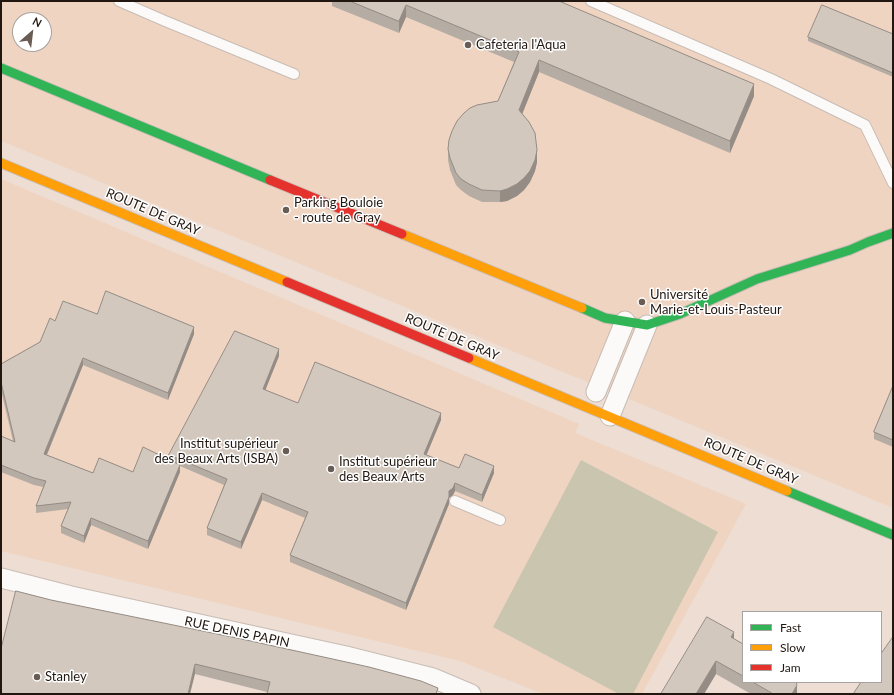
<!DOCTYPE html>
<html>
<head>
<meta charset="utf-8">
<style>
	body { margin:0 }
	#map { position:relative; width:894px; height:695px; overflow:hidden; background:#edddd2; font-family:Lato,sans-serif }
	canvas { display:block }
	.frame { position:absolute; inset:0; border:2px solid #211710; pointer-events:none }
	.legend { position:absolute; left:742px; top:611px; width:140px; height:72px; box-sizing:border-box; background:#fff; border:1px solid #a6a29f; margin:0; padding:5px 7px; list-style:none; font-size:12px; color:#211710 }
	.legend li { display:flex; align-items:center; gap:8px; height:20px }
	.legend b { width:20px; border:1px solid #a6a29f }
	.north { position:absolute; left:12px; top:12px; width:40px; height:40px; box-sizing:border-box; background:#fff; border:1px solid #a6a29f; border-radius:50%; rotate:28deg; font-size:11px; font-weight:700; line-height:16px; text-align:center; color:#211710 }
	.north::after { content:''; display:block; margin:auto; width:14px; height:18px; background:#685c54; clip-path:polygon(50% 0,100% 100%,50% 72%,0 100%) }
</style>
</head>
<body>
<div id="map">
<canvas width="894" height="695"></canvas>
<div class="frame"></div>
<ul class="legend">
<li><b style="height:5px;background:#30b455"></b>Fast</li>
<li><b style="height:5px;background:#ff9f0a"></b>Slow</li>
<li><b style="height:5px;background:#e5322d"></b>Jam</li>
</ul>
<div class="north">N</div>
</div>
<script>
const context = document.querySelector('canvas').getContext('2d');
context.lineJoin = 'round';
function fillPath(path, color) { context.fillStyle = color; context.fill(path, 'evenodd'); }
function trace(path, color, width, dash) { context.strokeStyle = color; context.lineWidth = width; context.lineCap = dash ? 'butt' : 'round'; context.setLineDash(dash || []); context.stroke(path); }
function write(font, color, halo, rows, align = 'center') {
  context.font = font + ' Lato,sans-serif'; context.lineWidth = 3; context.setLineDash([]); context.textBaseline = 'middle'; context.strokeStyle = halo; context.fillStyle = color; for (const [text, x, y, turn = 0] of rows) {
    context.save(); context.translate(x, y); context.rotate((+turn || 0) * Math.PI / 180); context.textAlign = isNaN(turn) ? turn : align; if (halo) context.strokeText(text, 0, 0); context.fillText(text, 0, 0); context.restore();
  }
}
const built = new Path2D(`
	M 1,1 L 893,1 L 893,508 L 782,462 L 1,141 ZM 20,20 L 44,20 L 44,44 L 20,44 Z
	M 1,179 L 579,424 L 575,433 L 746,504 L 642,694 L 543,694 L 460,661 L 1,551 Z`);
const green = new Path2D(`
	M 581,460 L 718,532 L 633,694 L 619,694 L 493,627 Z`);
const lane = new Path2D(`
	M 119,1 L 165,21 L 294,74
	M 591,1 L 771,79 L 865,125 L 893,183
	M 455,501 L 500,520`);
const street = new Path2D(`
	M 596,392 L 625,321
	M 610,416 L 647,325
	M 1,578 L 71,596 L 346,656 L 433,678 L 471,694`);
const fast = new Path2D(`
	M 1,68 L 270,180
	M 582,308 L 605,318 L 647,325 L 680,314 L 757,279 L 850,250 L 868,242 L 893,233
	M 787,491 L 893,535`);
const slow = new Path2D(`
	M 1,163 L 287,282
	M 402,234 L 582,308
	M 469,358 L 787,491`);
const jam = new Path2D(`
	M 270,180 L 402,234
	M 287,282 L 469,358`);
const wall = new Path2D(`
	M 332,1 L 559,1 L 754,96 L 730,153 L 539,72 L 522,114 L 537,162 L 535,171 L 530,182 L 524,190 L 517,196 L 507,201 L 500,202 L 482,202 L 469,196 L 461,190 L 456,185 L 450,170 L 448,160 L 448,149 L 498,101 L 514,62 L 406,17 L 399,33 L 332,6 Z
	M 893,34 L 893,77 L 808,41 L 808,37 Z
	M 55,321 L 194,334 L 168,400 L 83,365 L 47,455 L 93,473 L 133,472 L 169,459 L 169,455 L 279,356 L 265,390 L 298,403 L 441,420 L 426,455 L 459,468 L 494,473 L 482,502 L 455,491 L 453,495 L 449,498 L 449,504 L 406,610 L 290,562 L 290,555 L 305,518 L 262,500 L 241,549 L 207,535 L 207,528 L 224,485 L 180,466 L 180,472 L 148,549 L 91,525 L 84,543 L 61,533 L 61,526 L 68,509 L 36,513 L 36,506 L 43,487 L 34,485 L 1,472 L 1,436 L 13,441 L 1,390 L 1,364 L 40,342 Z
	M 893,386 L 893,447 L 874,439 L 874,432 Z
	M 51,600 L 438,694 L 267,692 L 195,674 Z
	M 734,639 L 743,644 L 743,682 L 796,682 L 797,694 L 751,694 L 716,674 L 704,694 L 661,694 Z`);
const shadedWall = new Path2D(`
	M 406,5 L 406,17 L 399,33 L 399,21 Z
	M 539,60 L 539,72 L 519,122 L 519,110 Z
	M 754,84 L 754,96 L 730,153 L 730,141 Z
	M 537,150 L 537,162 L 535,171 L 530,182 L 524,190 L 517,196 L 507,201 L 500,202 L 500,191 Z
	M 194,327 L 194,334 L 168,400 L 168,393 Z
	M 279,349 L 279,356 L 263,396 L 263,389 Z
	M 83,358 L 83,365 L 44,461 L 44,454 Z
	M 441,413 L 441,420 L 424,461 L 424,454 Z
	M 180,465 L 180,472 L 148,549 L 148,541 Z
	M 494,466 L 494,473 L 482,502 L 482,495 Z
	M 455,483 L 455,491 L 453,495 L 449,498 L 449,504 L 406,610 L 406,603 L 449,494 L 449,491 Z
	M 262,493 L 262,500 L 241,549 L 241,542 Z
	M 91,518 L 91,525 L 84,543 L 84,536 Z
	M 734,632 L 734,645 L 731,637 Z
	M 716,661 L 716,674 L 704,694 L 696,694 Z
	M 195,664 L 195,674 L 190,694 L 188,694 Z
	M 797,685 L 797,694 L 792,694 Z`);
const building = new Path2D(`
	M 350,1 L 559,1 L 754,84 L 730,141 L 539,60 L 519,110 L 529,122 L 535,133 L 537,150 L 535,160 L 530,171 L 524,178 L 517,184 L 507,189 L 500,191 L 482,190 L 469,184 L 461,179 L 456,173 L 450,158 L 448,149 L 449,140 L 452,131 L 457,121 L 464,113 L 470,108 L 477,105 L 498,101 L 519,52 L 406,5 L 399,21 Z
	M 822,5 L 893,34 L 893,73 L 808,37 Z
	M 106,291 L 194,327 L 168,393 L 83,358 L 44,454 L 93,473 L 99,458 L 133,472 L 143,447 L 180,465 L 148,541 L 91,518 L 84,536 L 61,526 L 71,502 L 36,506 L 46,481 L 34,478 L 1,465 L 1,436 L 15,442 L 1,382 L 1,364 L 40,342 L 50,318 L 55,321 L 63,301 L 97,314 Z
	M 235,331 L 279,349 L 263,389 L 298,403 L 315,362 L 441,413 L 424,454 L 459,468 L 465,454 L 494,466 L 482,495 L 455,483 L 453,488 L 449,491 L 449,497 L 406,603 L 290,555 L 308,512 L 262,493 L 241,542 L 207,528 L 227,479 L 169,455 Z
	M 893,386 L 893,440 L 874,432 Z
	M 16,591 L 51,600 L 237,638 L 369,667 L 421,681 L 438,688 L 436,694 L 267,694 L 270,682 L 195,664 L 188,694 L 1,694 L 1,649 Z
	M 707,617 L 734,632 L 731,637 L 743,644 L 743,676 L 716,661 L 696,694 L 661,694 Z
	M 893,637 L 893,694 L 853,694 L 861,682 L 881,682 L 881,654 Z
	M 753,682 L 796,682 L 797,685 L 792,694 L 770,694 L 771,693 Z`);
const markers = [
	[468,45,4,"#685c54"],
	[286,210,4,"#685c54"],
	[642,302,4,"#685c54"],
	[286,451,4,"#685c54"],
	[331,469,4,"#685c54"],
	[37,677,4,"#685c54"]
];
const poiNames = [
	["Cafeteria l'Aqua",476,45],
	["Parking Bouloie",294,203],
	["- route de Gray",294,218],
	["Université",650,295],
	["Marie-et-Louis-Pasteur",650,310],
	["Institut supérieur",278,444,"right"],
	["des Beaux Arts (ISBA)",278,459,"right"],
	["Institut supérieur",339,462],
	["des Beaux Arts",339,477],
	["Stanley",45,677]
];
const streetNames = [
	["ROUTE DE GRAY",153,212,23],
	["ROUTE DE GRAY",452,337,23],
	["ROUTE DE GRAY",751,461,23],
	["RUE DENIS PAPIN",237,632,12]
];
fillPath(built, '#efd4c2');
fillPath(green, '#cac5af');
trace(lane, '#c8bcb4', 12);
trace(street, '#c8bcb4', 21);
trace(fast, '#c8bcb4', 11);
trace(slow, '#c8bcb4', 11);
trace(jam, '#c8bcb4', 11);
trace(lane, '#fcfaf8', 10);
trace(street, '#fcfaf8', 19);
trace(fast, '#30b455', 9);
trace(slow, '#ff9f0a', 9);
trace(jam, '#e5322d', 9);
fillPath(wall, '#b5aca3');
fillPath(shadedWall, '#948c85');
fillPath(building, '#d3c8be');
trace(building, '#948c85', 1);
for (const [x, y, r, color] of markers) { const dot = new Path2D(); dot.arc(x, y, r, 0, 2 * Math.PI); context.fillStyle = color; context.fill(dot); trace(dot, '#fff', 1.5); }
write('13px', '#211710', '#fff', poiNames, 'left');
write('13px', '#211710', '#fff', streetNames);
</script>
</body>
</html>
